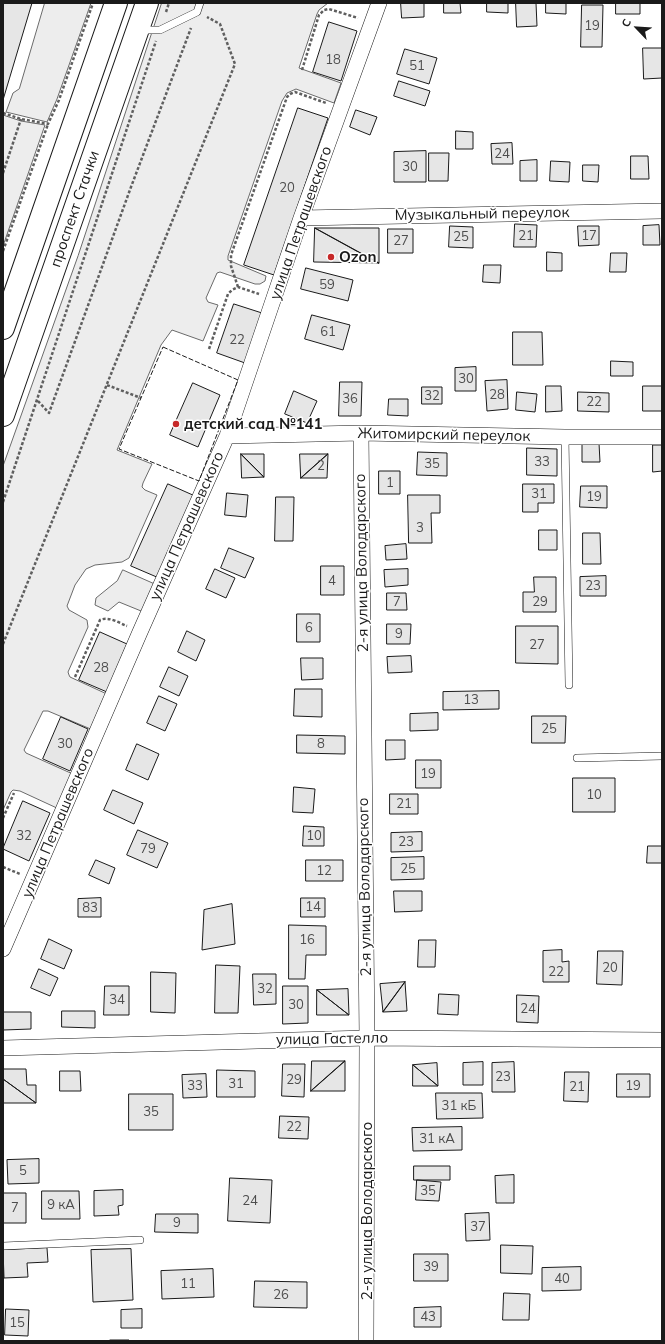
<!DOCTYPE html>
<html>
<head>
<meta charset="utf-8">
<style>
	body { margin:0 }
	#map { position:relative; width:665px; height:1344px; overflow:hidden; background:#fff; font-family:Mulish,sans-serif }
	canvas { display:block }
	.frame { position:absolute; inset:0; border:4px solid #1a1a1a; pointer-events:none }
	.north { position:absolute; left:617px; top:8px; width:40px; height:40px; -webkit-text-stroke:3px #fff; paint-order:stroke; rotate:295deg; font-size:11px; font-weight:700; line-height:16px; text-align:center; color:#1a1a1a }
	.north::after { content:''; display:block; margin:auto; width:14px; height:18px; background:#1a1a1a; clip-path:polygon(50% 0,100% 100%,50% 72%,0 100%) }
</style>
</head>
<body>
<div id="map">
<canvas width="665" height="1344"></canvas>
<div class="frame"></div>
<div class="north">С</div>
</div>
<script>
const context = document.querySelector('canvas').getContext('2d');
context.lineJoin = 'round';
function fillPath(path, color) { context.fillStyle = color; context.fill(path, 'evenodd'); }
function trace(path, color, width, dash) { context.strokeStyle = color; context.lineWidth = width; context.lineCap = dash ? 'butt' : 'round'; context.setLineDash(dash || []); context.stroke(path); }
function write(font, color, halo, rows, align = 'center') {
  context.font = font + ' Mulish,sans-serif'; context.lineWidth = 3; context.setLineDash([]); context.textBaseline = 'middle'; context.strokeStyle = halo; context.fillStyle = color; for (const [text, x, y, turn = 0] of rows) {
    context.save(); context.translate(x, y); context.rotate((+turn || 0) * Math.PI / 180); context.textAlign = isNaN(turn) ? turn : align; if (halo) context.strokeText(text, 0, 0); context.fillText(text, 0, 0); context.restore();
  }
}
const built = new Path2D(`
	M 45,3 L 91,3 L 57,99 L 47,122 L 6,112 L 13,93 L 19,89 Z
	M 162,3 L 328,3 L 319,10 L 317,14 L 299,68 L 341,83 L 334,103 L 296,89 L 287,93 L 282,101 L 228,256 L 228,260 L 266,276 L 265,281 L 260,284 L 255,284 L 220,272 L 217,273 L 206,298 L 208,302 L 218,305 L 203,341 L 172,330 L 161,345 L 117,450 L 152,464 L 143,483 L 142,487 L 145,490 L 157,495 L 129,558 L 122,562 L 95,565 L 86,569 L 75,585 L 67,606 L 69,610 L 87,620 L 88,627 L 68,672 L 69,675 L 70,677 L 109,695 L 93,730 L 48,711 L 43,711 L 24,750 L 26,753 L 75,775 L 59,809 L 20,791 L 13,790 L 11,792 L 3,810 L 3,466 L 78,256 Z
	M 3,115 L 21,121 L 45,125 L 3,246 Z
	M 123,570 L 157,585 L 146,613 L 119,602 L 108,611 L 95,605 L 96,598 L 117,581 Z`);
const building = new Path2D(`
	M 3,3 L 32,3 L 3,100 Z
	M 401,3 L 424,3 L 424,17 L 402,18 Z
	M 444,3 L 460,3 L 461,13 L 444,13 Z
	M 487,3 L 508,3 L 508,13 L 487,12 Z
	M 516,3 L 536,3 L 537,26 L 517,27 Z
	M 546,3 L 566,3 L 566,14 L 546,13 Z
	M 616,3 L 640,3 L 640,14 L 616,14 Z
	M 582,5 L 603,5 L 602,47 L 581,47 Z
	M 329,22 L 357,31 L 341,81 L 313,72 Z
	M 643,48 L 662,48 L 662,78 L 644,79 Z
	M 405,49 L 437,58 L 429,84 L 397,74 Z
	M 399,81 L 430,91 L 425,106 L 394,96 Z
	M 298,108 L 328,118 L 274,275 L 244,265 Z
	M 356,110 L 377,117 L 370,135 L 350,127 Z
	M 456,131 L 473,132 L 473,149 L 456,149 Z
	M 512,143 L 513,164 L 492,164 L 491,144 Z
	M 426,151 L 426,182 L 394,182 L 394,152 Z
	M 429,153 L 449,153 L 448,181 L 429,181 Z
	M 631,156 L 648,156 L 649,179 L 631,179 Z
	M 537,160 L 537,181 L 520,181 L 520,161 Z
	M 551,161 L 570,162 L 569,182 L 550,181 Z
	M 583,165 L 599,165 L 598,182 L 583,181 Z
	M 515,224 L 537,225 L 536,247 L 514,247 Z
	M 659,225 L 660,245 L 643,245 L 643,226 Z
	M 450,226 L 473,227 L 473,248 L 449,247 Z
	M 578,226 L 599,226 L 599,245 L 579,246 Z
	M 315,228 L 379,263 L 314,262 Z
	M 315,228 L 379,228 L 379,263 Z
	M 388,229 L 413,229 L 413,253 L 388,253 Z
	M 547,252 L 562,253 L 562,271 L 547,271 Z
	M 611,253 L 627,253 L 626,272 L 610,272 Z
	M 484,265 L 501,265 L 500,283 L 483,282 Z
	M 306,268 L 353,280 L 348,301 L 301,289 Z
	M 234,304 L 262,313 L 245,363 L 217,353 Z
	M 312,315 L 350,325 L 343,350 L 305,339 Z
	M 513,332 L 542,332 L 543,365 L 513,365 Z
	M 611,361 L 633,362 L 633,376 L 611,376 Z
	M 476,367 L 476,391 L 455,391 L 455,368 Z
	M 507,380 L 508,409 L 487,411 L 485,381 Z
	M 340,382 L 362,382 L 361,416 L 339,416 Z
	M 193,383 L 220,395 L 198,447 L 170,435 Z
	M 546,386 L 561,386 L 562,411 L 546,412 Z
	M 643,386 L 662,386 L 662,411 L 643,411 Z
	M 422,387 L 442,387 L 442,404 L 422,404 Z
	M 294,391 L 317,401 L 307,423 L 285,414 Z
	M 517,392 L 537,394 L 535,412 L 516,410 Z
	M 578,392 L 609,393 L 609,412 L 578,411 Z
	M 389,399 L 408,399 L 408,416 L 388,415 Z
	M 599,443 L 600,462 L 582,462 L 582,444 Z
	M 653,445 L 662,445 L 662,471 L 653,472 Z
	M 527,448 L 557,449 L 557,476 L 527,475 Z
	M 418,452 L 447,453 L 447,476 L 417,475 Z
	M 241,454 L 264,477 L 242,478 Z
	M 241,454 L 264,454 L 264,477 Z
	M 300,454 L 328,454 L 301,478 Z
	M 328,454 L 327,478 L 301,478 Z
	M 379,471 L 400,471 L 400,494 L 379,494 Z
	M 168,484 L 195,496 L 159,578 L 131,566 Z
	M 523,484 L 554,484 L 554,503 L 538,503 L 538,512 L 523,512 Z
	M 581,486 L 607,486 L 607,508 L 580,507 Z
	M 227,493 L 248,495 L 246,517 L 225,515 Z
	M 408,495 L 440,495 L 440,513 L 431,513 L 432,543 L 409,543 Z
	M 276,497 L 294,497 L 293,541 L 275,541 Z
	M 539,530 L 557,530 L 557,550 L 539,550 Z
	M 583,533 L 600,533 L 601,564 L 583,564 Z
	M 406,544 L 407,559 L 386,560 L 385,546 Z
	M 229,548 L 254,558 L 245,578 L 221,568 Z
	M 321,566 L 344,566 L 344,595 L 321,595 Z
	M 215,569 L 235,578 L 226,598 L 206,589 Z
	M 408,569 L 408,585 L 385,587 L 384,570 Z
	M 606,576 L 606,596 L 580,596 L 580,577 Z
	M 534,577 L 556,577 L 556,612 L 523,612 L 523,592 L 534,592 Z
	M 387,593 L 406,593 L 407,610 L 387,610 Z
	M 297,614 L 320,614 L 320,642 L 297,642 Z
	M 387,624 L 411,624 L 410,644 L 387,644 Z
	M 516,626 L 558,626 L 558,664 L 516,663 Z
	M 187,631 L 205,640 L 196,661 L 178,652 Z
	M 100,632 L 127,644 L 107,692 L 79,680 Z
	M 411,656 L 412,672 L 388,673 L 387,657 Z
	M 301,658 L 323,658 L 323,679 L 302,680 Z
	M 169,667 L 188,676 L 179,696 L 160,687 Z
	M 295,689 L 322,689 L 322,717 L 294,716 Z
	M 499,691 L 499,709 L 443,710 L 443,692 Z
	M 159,696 L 177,704 L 165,731 L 147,723 Z
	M 438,713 L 438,730 L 410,731 L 410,714 Z
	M 532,716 L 566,716 L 565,743 L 532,743 Z
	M 61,717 L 88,729 L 70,771 L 43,759 Z
	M 297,735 L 345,736 L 345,754 L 297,753 Z
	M 386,740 L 405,740 L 405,759 L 386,760 Z
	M 137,744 L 159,754 L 148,780 L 126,770 Z
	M 416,760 L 441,760 L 441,788 L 416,788 Z
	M 573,778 L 615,778 L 615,812 L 573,812 Z
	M 294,787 L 315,789 L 313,813 L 293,812 Z
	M 113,790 L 143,803 L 134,824 L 104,810 Z
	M 390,794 L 418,794 L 418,814 L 390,814 Z
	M 23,801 L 50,813 L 29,861 L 3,849 Z
	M 304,826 L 324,827 L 324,846 L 303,846 Z
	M 138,830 L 168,843 L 157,868 L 127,855 Z
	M 422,832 L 422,851 L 391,852 L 391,833 Z
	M 648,846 L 662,846 L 662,863 L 647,863 Z
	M 424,857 L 424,879 L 391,880 L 391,858 Z
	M 96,860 L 115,868 L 109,884 L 89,875 Z
	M 306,860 L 343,860 L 343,881 L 306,881 Z
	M 394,891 L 422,891 L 422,911 L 395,912 Z
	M 101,898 L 101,917 L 78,917 L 78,899 Z
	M 301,898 L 325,898 L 325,917 L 301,917 Z
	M 232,904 L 235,944 L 202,950 L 204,910 Z
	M 289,925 L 326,926 L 326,955 L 306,955 L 305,979 L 289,979 Z
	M 49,939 L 72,950 L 64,969 L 41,959 Z
	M 419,940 L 436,940 L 435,967 L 418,967 Z
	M 562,950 L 562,962 L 569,961 L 569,982 L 543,982 L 543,951 Z
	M 598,951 L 623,951 L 622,985 L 597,984 Z
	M 216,965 L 240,966 L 238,1013 L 215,1013 Z
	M 39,969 L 58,978 L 50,996 L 31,988 Z
	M 151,972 L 176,973 L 175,1013 L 151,1012 Z
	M 253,974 L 276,974 L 276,1004 L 254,1005 Z
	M 405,982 L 407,1011 L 383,1012 Z
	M 405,982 L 383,1012 L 380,984 Z
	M 105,986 L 129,986 L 129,1015 L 104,1015 Z
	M 283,986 L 308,986 L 308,1023 L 283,1024 Z
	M 348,989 L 349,1015 L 317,990 Z
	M 317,990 L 349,1015 L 317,1015 Z
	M 439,994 L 459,995 L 458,1015 L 438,1014 Z
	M 517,995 L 539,996 L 538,1023 L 517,1022 Z
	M 62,1011 L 95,1011 L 95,1028 L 62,1027 Z
	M 3,1012 L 31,1012 L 31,1029 L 4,1030 Z
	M 312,1061 L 345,1061 L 311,1091 Z
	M 345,1061 L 345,1091 L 311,1091 Z
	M 483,1062 L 483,1085 L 463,1085 L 463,1063 Z
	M 514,1062 L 515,1092 L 492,1092 L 492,1063 Z
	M 437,1063 L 438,1086 L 413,1065 Z
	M 283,1064 L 305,1064 L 304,1097 L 282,1096 Z
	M 413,1065 L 438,1086 L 413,1086 Z
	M 3,1069 L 26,1069 L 27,1085 L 36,1085 L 36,1103 L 3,1079 Z
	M 217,1070 L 255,1071 L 255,1097 L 217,1097 Z
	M 60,1071 L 80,1071 L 81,1091 L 60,1091 Z
	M 565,1072 L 589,1072 L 588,1102 L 564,1101 Z
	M 206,1074 L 207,1097 L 183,1098 L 182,1075 Z
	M 617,1074 L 650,1074 L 650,1097 L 617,1097 Z
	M 3,1079 L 36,1103 L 3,1103 Z
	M 436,1093 L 482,1093 L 483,1118 L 437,1119 Z
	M 129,1094 L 173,1094 L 173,1130 L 129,1130 Z
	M 280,1116 L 309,1117 L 308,1139 L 279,1138 Z
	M 462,1127 L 462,1150 L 413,1151 L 412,1128 Z
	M 39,1159 L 39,1183 L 8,1184 L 7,1160 Z
	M 414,1166 L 450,1166 L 450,1180 L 414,1180 Z
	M 514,1175 L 514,1203 L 496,1203 L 495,1176 Z
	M 230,1178 L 272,1180 L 270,1223 L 228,1221 Z
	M 417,1180 L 441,1182 L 439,1201 L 416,1200 Z
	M 123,1190 L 123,1205 L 118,1206 L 119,1215 L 94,1216 L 94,1191 Z
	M 42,1191 L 79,1191 L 80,1219 L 42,1219 Z
	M 3,1193 L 26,1193 L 26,1223 L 3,1223 Z
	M 489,1213 L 490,1240 L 466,1241 L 465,1214 Z
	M 156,1214 L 198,1214 L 198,1233 L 155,1232 Z
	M 501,1245 L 533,1246 L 532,1274 L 501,1273 Z
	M 47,1248 L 48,1262 L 27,1263 L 28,1277 L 4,1278 L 3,1250 Z
	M 131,1249 L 133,1300 L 93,1302 L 91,1250 Z
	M 414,1254 L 448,1254 L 448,1281 L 414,1281 Z
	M 581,1267 L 581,1290 L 542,1291 L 542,1268 Z
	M 213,1269 L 214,1297 L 162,1299 L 161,1271 Z
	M 255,1281 L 307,1282 L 307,1308 L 254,1307 Z
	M 504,1293 L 530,1294 L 529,1320 L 503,1320 Z
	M 441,1307 L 441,1327 L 414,1327 L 414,1308 Z
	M 6,1309 L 29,1310 L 28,1336 L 5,1335 Z
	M 142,1309 L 142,1328 L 121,1328 L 121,1310 Z
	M 110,1340 L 129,1340 L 129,1341 L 110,1341 Z`);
const path = new Path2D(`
	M 166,12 L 169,3
	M 302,70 L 319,15 L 324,10 L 329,9 L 358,18
	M 3,113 L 21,119 L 48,124 L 59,100 L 93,3
	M 3,173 L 21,119
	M 3,251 L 48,124
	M 238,287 L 231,266 L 231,255 L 287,97 L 290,94 L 295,92 L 326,103
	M 209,349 L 228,294 L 232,290 L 238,287 L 259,294
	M 107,385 L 141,398
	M 38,401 L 49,413 L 131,187 L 191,28
	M 3,502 L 156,41
	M 3,644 L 235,64 L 220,24 L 207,17
	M 75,677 L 100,620 C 109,616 119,623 127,626
	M 3,818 L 14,793
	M 3,867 L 20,874`);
const lane = new Path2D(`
	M 141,30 L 160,30 L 197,12 L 200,3
	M 565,437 L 569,685
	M 577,758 L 662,756
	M 3,1246 L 140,1240`);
const street = new Path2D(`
	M 301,218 L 662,211
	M 361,433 L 367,1038 L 366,1341
	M 227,436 L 361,433 L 565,437 L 662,437
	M 3,949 L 140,632 L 227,436 L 301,218 L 379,3
	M 3,1048 L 367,1038 L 662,1040`);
const primary = new Path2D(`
	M 3,328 L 116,3
	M 3,415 L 147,3`);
const fence = new Path2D(`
	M 163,347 L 238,380 L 199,481 L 119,449 Z`);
const markers = [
	[331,257,4,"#c62828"],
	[176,424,4,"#c62828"]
];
const numberNames = [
	["19",592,26],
	["18",333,60],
	["51",417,66],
	["24",502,154],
	["30",410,167],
	["20",287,188],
	["21",526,236],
	["17",589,236],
	["25",461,237],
	["27",401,241],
	["59",327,285],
	["61",328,332],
	["22",237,340],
	["30",466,379],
	["28",497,395],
	["32",432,396],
	["36",350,399],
	["22",594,402],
	["33",542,462],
	["35",432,464],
	["2",321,466],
	["1",390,483],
	["31",539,494],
	["19",594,497],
	["3",420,528],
	["4",332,581],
	["23",593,586],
	["7",397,602],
	["29",540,602],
	["6",309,628],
	["9",399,634],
	["27",537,645],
	["28",101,668],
	["13",471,700],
	["25",549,729],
	["30",65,744],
	["8",321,744],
	["19",428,774],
	["10",594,795],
	["21",404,804],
	["32",24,836],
	["10",314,836],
	["23",406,842],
	["79",148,849],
	["25",408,869],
	["12",324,871],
	["14",313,907],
	["83",90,908],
	["16",307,940],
	["20",610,968],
	["22",556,972],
	["32",265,989],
	["34",117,1000],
	["30",296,1005],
	["24",528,1009],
	["23",503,1077],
	["29",294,1080],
	["31",236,1084],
	["33",195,1086],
	["19",633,1086],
	["21",577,1087],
	["31 кБ",459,1106],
	["35",151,1112],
	["22",294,1127],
	["31 кА",437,1139],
	["5",23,1171],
	["35",428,1191],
	["24",250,1201],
	["9 кА",61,1205],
	["7",15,1208],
	["9",177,1223],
	["37",478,1227],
	["39",431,1267],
	["40",562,1279],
	["11",188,1284],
	["26",281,1295],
	["43",428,1317],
	["15",17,1323]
];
const streetNames = [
	["проспект Стачки",75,209,-71],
	["Музыкальный переулок",482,214,-1],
	["улица Петрашевского",301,223,-71],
	["Житомирский переулок",444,435,1],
	["улица Петрашевского",187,526,-66],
	["2-я улица Володарского",362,563,-91],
	["улица Петрашевского",58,823,-67],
	["2-я улица Володарского",365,887,-91],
	["улица Гастелло",332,1039,-1],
	["2-я улица Володарского",367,1211,-90]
];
const poiNames = [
	["Ozon",339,257],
	["детский сад №141",184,424]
];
fillPath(built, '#ededed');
trace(built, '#6a6a6a', 1);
fillPath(building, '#e6e6e6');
trace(building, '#1a1a1a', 1);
trace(lane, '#1a1a1a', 8);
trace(street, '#1a1a1a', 16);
trace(primary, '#1a1a1a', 24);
trace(path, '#5f5f5f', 2.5, [3, 2]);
trace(lane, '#fff', 7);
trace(street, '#fff', 15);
trace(primary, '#fff', 22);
trace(fence, '#1a1a1a', 1, [5, 2]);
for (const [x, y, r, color] of markers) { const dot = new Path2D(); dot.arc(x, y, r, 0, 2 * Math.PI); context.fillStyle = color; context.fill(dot); trace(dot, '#fff', 1.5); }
write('13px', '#4d4d4d', null, numberNames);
write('15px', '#1a1a1a', '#fff', streetNames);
write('bold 15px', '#1a1a1a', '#fff', poiNames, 'left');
</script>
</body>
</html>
